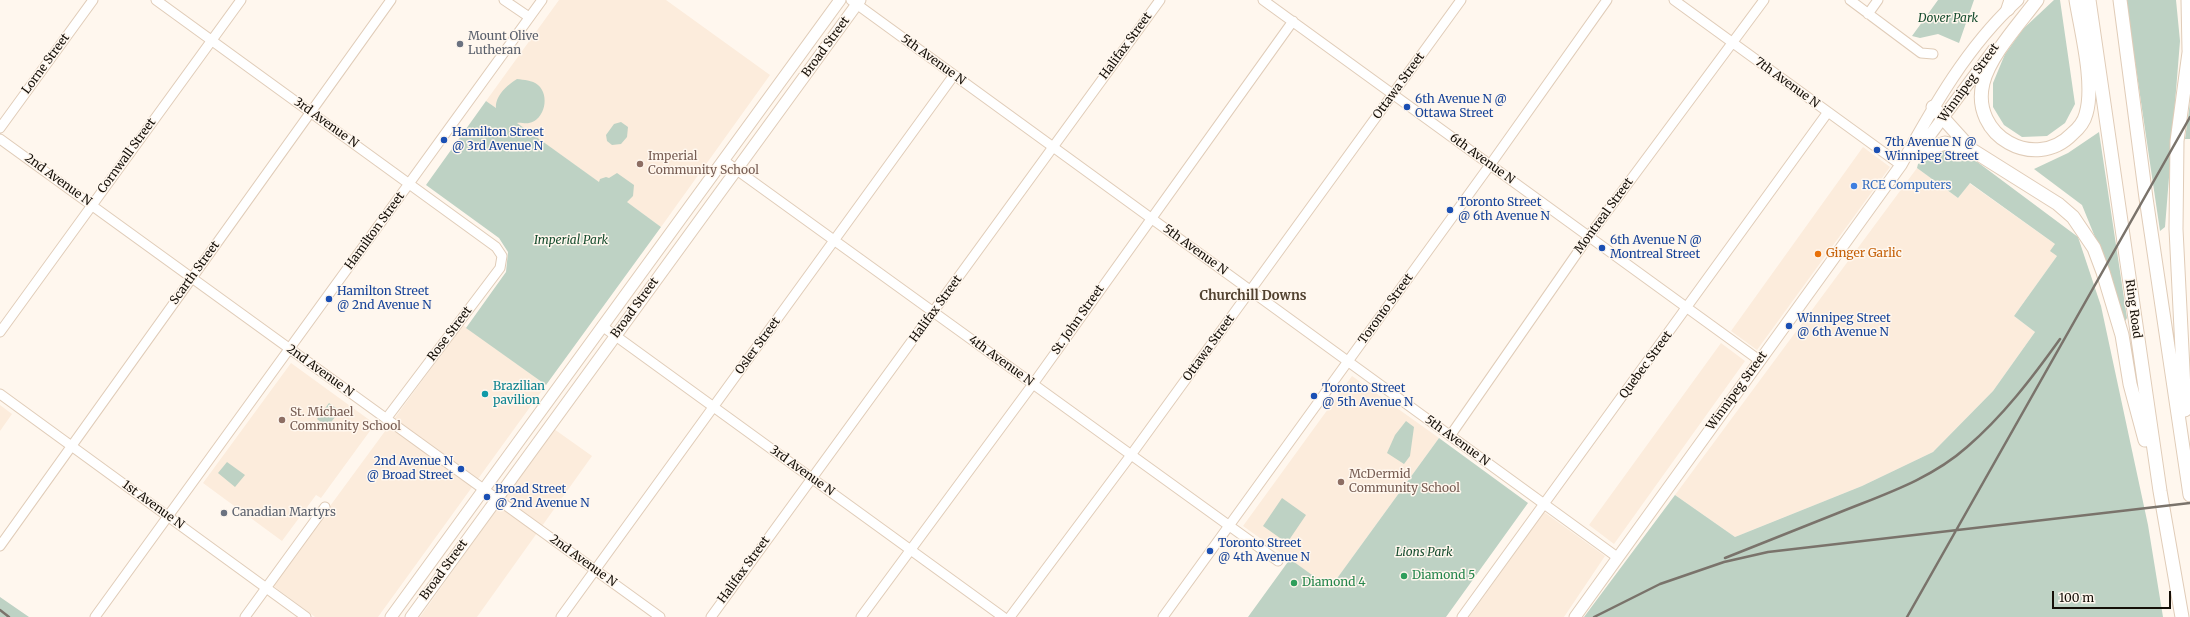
<!DOCTYPE html>
<html>
<head>
<meta charset="utf-8">
<style>
	body { margin:0 }
	#map { position:relative; width:2190px; height:617px; overflow:hidden; background:#fff7ee; font-family:Merriweather,serif }
	canvas { display:block }
	.scale { position:absolute; left:2052px; top:591px; width:119px; height:18px; box-sizing:border-box; border:2px solid #150f08; border-top:0; padding-left:5px; font-size:12px; line-height:14px; white-space:nowrap; color:#150f08; -webkit-text-stroke:3px #fff7ee; paint-order:stroke }
</style>
</head>
<body>
<div id="map">
<canvas width="2190" height="617"></canvas>
<div class="scale">100 m</div>
</div>
<script>
const context = document.querySelector('canvas').getContext('2d');
context.lineJoin = 'round';
function fillPath(path, color) { context.fillStyle = color; context.fill(path, 'evenodd'); }
function trace(path, color, width, dash) { context.strokeStyle = color; context.lineWidth = width; context.lineCap = dash ? 'butt' : 'round'; context.setLineDash(dash || []); context.stroke(path); }
function write(font, color, halo, rows, align = 'center') {
  context.font = font + ' Merriweather,serif'; context.lineWidth = 3; context.setLineDash([]); context.textBaseline = 'middle'; context.strokeStyle = halo; context.fillStyle = color; for (const [text, x, y, turn = 0] of rows) {
    context.save(); context.translate(x, y); context.rotate((+turn || 0) * Math.PI / 180); context.textAlign = isNaN(turn) ? turn : align; if (halo) context.strokeText(text, 0, 0); context.fillText(text, 0, 0); context.restore();
  }
}
const built = new Path2D(`
	M 559,0 L 666,0 L 770,75 L 661,227 L 486,101 Z
	M 1863,147 L 1890,167 L 1757,350 L 1731,331 Z
	M 1917,168 L 1958,198 L 1969,183 L 2055,244 L 2057,256 L 2014,316 L 2035,332 L 1993,391 L 1933,452 L 1862,486 L 1735,537 L 1675,495 Z
	M 463,325 L 546,385 L 378,617 L 315,617 L 272,585 Z
	M 1721,343 L 1745,361 L 1614,544 L 1589,525 Z
	M 291,363 L 375,424 L 321,498 L 316,495 L 282,541 L 203,483 Z
	M 1352,376 L 1439,438 L 1330,588 L 1243,526 Z
	M 0,405 L 12,414 L 0,431 Z
	M 554,429 L 592,456 L 477,617 L 420,617 Z
	M 1544,512 L 1605,556 L 1564,617 L 1469,617 Z`);
const green = new Path2D(`
	M 1938,0 L 1974,0 L 1959,43 L 1938,34 L 1920,38 L 1912,36 Z
	M 2054,0 L 2060,0 L 2075,104 L 2065,123 L 2047,136 L 2022,137 L 2004,125 L 1993,107 L 1993,83 L 2005,54 L 2023,29 Z
	M 2126,0 L 2176,0 L 2180,41 L 2165,227 L 2160,231 Z
	M 517,79 C 524,80 532,80 538,85 C 550,95 545,120 529,123 C 525,124 520,122 517,123 L 599,182 L 600,179 L 606,177 L 609,178 L 617,173 L 634,185 L 633,196 L 627,202 L 661,227 L 546,385 L 466,328 L 506,272 L 508,252 L 499,238 L 426,185 L 486,101 L 496,108 C 495,96 507,85 517,79 Z
	M 2190,103 L 2190,139 L 2185,139 Z
	M 621,122 L 628,127 L 627,137 L 621,144 L 612,145 L 607,141 L 606,135 L 614,124 Z
	M 2099,132 L 2127,318 L 2124,323 L 2110,274 L 2082,205 L 2034,169 L 2068,153 Z
	M 1944,149 L 1972,158 L 2078,237 L 2101,306 L 2148,525 L 2163,617 L 1584,617 L 1675,495 L 1735,537 L 1862,486 L 1933,452 L 1993,391 L 2035,332 L 2014,316 L 2057,256 L 2050,251 L 2055,244 L 1970,183 L 1958,198 L 1917,168 L 1918,164 Z
	M 329,403 L 340,411 L 327,427 L 317,419 Z
	M 1406,421 L 1414,427 L 1410,456 L 1404,464 L 1387,453 L 1395,435 Z
	M 1439,438 L 1528,503 L 1446,617 L 1248,617 L 1290,559 L 1330,588 Z
	M 227,462 L 245,475 L 235,487 L 218,473 Z
	M 1282,498 L 1306,515 L 1287,543 L 1263,526 Z
	M 0,597 L 29,617 L 0,617 Z`);
const minor = new Path2D(`
	M 156,0 L 496,247 L 502,256 L 500,268 L 386,419
	M 504,0 L 529,17
	M 851,0 L 1617,557
	M 1263,0 L 1759,360
	M 1674,0 L 1901,165
	M 1850,0 L 1921,53 L 1933,54
	M 1868,14 L 1878,0
	M 0,128 L 93,0
	M 0,139 L 660,617
	M 723,160 L 1278,561
	M 602,326 L 1003,617
	M 0,332 L 241,0
	M 0,394 L 306,617
	M 1450,436 L 1589,236 L 1764,0
	M 0,546 L 391,0
	M 95,617 L 542,0
	M 245,617 L 325,507
	M 561,617 L 954,75
	M 711,617 L 1160,0
	M 861,617 L 1033,384 L 1293,21
	M 1010,617 L 1131,455 L 1461,0
	M 1163,617 L 1490,165 L 1607,0
	M 1462,617 L 1828,112`);
const major = new Path2D(`
	M 1916,154 L 1994,49
	M 391,617 L 840,0
	M 411,617 L 860,0
	M 1575,617 L 1901,165 C 1933,107 1968,45 2018,0`);
const highway = new Path2D(`
	M 2037,0 C 2020,23 1990,55 1983,83 C 1970,136 2035,172 2072,134 C 2078,129 2084,122 2086,114 C 2095,84 2081,31 2076,0
	M 2089,0 L 2160,491 L 2182,617
	M 2120,0 L 2146,198 L 2190,495
	M 2188,0 L 2189,50
	M 2008,9 L 2011,0
	M 1933,107 L 1971,149
	M 1918,152 L 1945,143 L 1972,150 L 2058,204 L 2073,217 L 2094,248 L 2103,272 L 2122,335 L 2130,384 L 2145,440
	M 2185,410 L 2176,229 L 2177,141 L 2190,45`);
const rail = new Path2D(`
	M 1725,558 C 1762,543 1800,528 1838,513 C 1882,495 1930,480 1967,447 C 2003,416 2032,378 2060,339
	M 0,610 L 9,617
	M 1594,617 L 1660,584 L 1724,562 L 1768,552 L 2190,503
	M 1907,617 L 2190,117`);
const markers = [
	[460,44,4,"#6b7280"],
	[1407,107,4,"#1a4fb4"],
	[444,140,4,"#1a4fb4"],
	[1877,150,4,"#1a4fb4"],
	[640,164,4,"#8d6e63"],
	[1854,186,4,"#3f7fe0"],
	[1450,210,4,"#1a4fb4"],
	[1602,248,4,"#1a4fb4"],
	[1818,254,4,"#e8710a"],
	[329,299,4,"#1a4fb4"],
	[1789,326,4,"#1a4fb4"],
	[485,394,4,"#0f9aa8"],
	[1314,396,4,"#1a4fb4"],
	[282,420,4,"#8d6e63"],
	[461,469,4,"#1a4fb4"],
	[1341,482,4,"#8d6e63"],
	[487,497,4,"#1a4fb4"],
	[224,513,4,"#6b7280"],
	[1210,551,4,"#1a4fb4"],
	[1404,576,4,"#2e9e5b"],
	[1294,583,4,"#2e9e5b"]
];
const parkNames = [
	["Dover Park",1948,19],
	["Imperial Park",571,241],
	["Lions Park",1424,553]
];
const worshipNames = [
	["Mount Olive",468,37],
	["Lutheran",468,51],
	["Canadian Martyrs",232,513]
];
const streetNames = [
	["Halifax Street",1126,46,-54],
	["Broad Street",826,47,-54],
	["5th Avenue N",933,60,36],
	["Lorne Street",46,64,-54],
	["7th Avenue N",1787,83,36],
	["Winnipeg Street",1969,83,-54],
	["Ottawa Street",1399,86,-54],
	["3rd Avenue N",326,123,36],
	["Cornwall Street",127,156,-54],
	["6th Avenue N",1482,159,36],
	["2nd Avenue N",58,180,36],
	["Montreal Street",1604,216,-54],
	["Hamilton Street",375,231,-54],
	["5th Avenue N",1195,250,36],
	["Scarth Street",195,273,-54],
	["Broad Street",635,308,-54],
	["Halifax Street",936,309,-54],
	["Toronto Street",1386,309,-54],
	["Ring Road",2133,309,82],
	["St. John Street",1078,320,-55],
	["Rose Street",450,334,-53],
	["Osler Street",758,346,-54],
	["Ottawa Street",1209,348,-54],
	["4th Avenue N",1001,361,36],
	["Quebec Street",1646,365,-54],
	["2nd Avenue N",320,371,36],
	["Winnipeg Street",1737,391,-54],
	["5th Avenue N",1457,441,36],
	["3rd Avenue N",802,471,36],
	["1st Avenue N",153,505,36],
	["2nd Avenue N",583,561,36],
	["Broad Street",444,570,-54],
	["Halifax Street",744,570,-54]
];
const transitNames = [
	["6th Avenue N @",1415,100],
	["Ottawa Street",1415,114],
	["Hamilton Street",452,133],
	["@ 3rd Avenue N",452,147],
	["7th Avenue N @",1885,143],
	["Winnipeg Street",1885,157],
	["Toronto Street",1458,203],
	["@ 6th Avenue N",1458,217],
	["6th Avenue N @",1610,241],
	["Montreal Street",1610,255],
	["Hamilton Street",337,292],
	["@ 2nd Avenue N",337,306],
	["Winnipeg Street",1797,319],
	["@ 6th Avenue N",1797,333],
	["Toronto Street",1322,389],
	["@ 5th Avenue N",1322,403],
	["2nd Avenue N",453,462,"right"],
	["@ Broad Street",453,476,"right"],
	["Broad Street",495,490],
	["@ 2nd Avenue N",495,504],
	["Toronto Street",1218,544],
	["@ 4th Avenue N",1218,558]
];
const educationNames = [
	["Imperial",648,157],
	["Community School",648,171],
	["St. Michael",290,413],
	["Community School",290,427],
	["McDermid",1349,475],
	["Community School",1349,489]
];
const shopNames = [
	["RCE Computers",1862,186]
];
const foodNames = [
	["Ginger Garlic",1826,254]
];
const cultureNames = [
	["Brazilian",493,387],
	["pavilion",493,401]
];
const leisureNames = [
	["Diamond 5",1412,576],
	["Diamond 4",1302,583]
];
const neighbourhoodNames = [
	["Churchill Downs",1253,296]
];
fillPath(built, '#fcecdc');
fillPath(green, '#bed2c4');
trace(minor, '#e0ccb8', 11);
trace(major, '#e0ccb8', 13);
trace(highway, '#e0ccb8', 15);
trace(minor, '#fff', 9);
trace(major, '#fff', 11);
trace(highway, '#fff', 13);
trace(rail, '#7a736b', 2.5);
for (const [x, y, r, color] of markers) { const dot = new Path2D(); dot.arc(x, y, r, 0, 2 * Math.PI); context.fillStyle = color; context.fill(dot); trace(dot, '#fff7ee', 1.5); }
write('italic 12px', '#164c2e', '#fff7ee', parkNames);
write('12px', '#5b616d', '#fff7ee', worshipNames, 'left');
write('12px', '#150f08', '#fff7ee', streetNames);
write('12px', '#164399', '#fff7ee', transitNames, 'left');
write('12px', '#785e54', '#fff7ee', educationNames, 'left');
write('12px', '#366cbe', '#fff7ee', shopNames, 'left');
write('12px', '#c56008', '#fff7ee', foodNames, 'left');
write('12px', '#0d838f', '#fff7ee', cultureNames, 'left');
write('12px', '#27864d', '#fff7ee', leisureNames, 'left');
write('bold 13px', '#524230', '#fff7ee', neighbourhoodNames);
</script>
</body>
</html>
